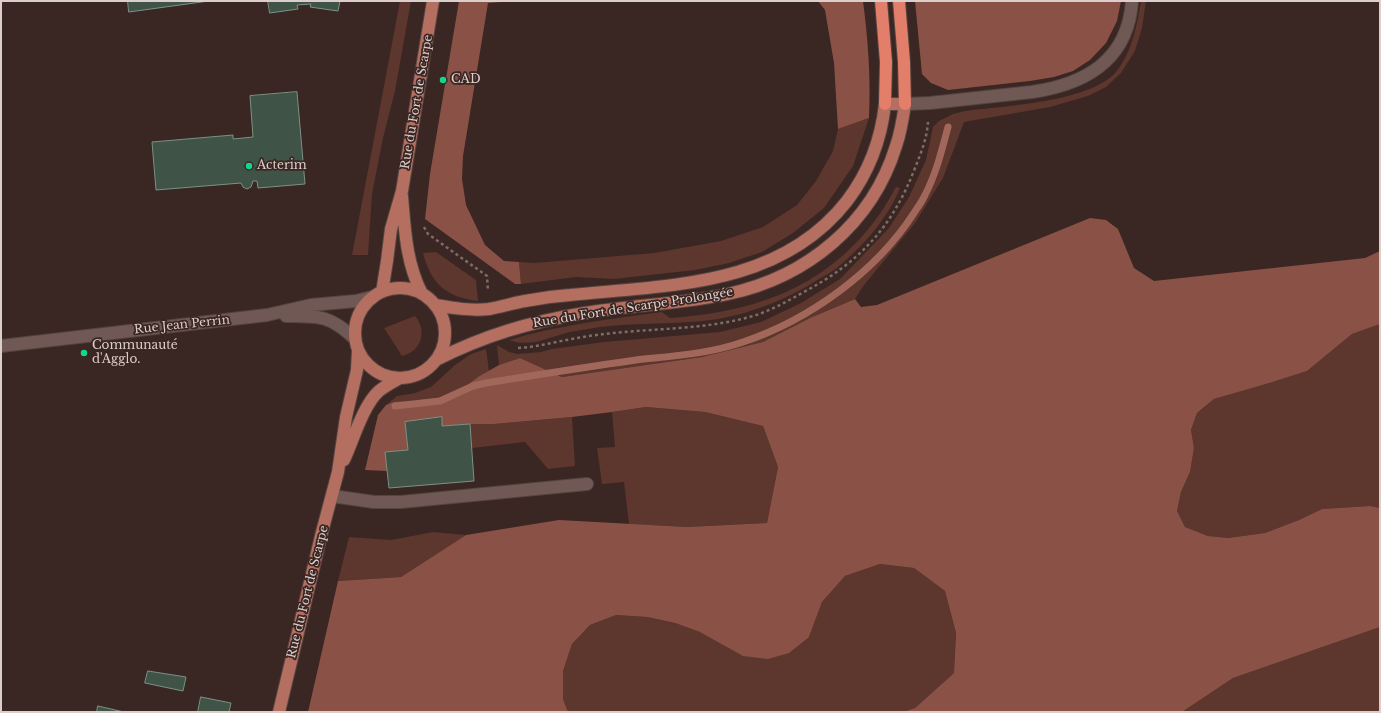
<!DOCTYPE html>
<html>
<head>
<meta charset="utf-8">
<style>
	body { margin:0 }
	#map { position:relative; width:1381px; height:713px; overflow:hidden; background:#3a2622; font-family:"Libre Baskerville",serif }
	canvas { display:block }
	.frame { position:absolute; inset:0; border:2px solid #dccecb; pointer-events:none }
</style>
</head>
<body>
<div id="map">
<canvas width="1381" height="713"></canvas>
<div class="frame"></div>
</div>
<script>
const context = document.querySelector('canvas').getContext('2d');
context.lineJoin = 'round';
function fillPath(path, color) { context.fillStyle = color; context.fill(path, 'evenodd'); }
function trace(path, color, width, dash) { context.strokeStyle = color; context.lineWidth = width; context.lineCap = dash ? 'butt' : 'round'; context.setLineDash(dash || []); context.stroke(path); }
function write(font, color, halo, rows, align = 'center') {
  context.font = font + ' "Libre Baskerville",serif'; context.lineWidth = 3.5; context.setLineDash([]); context.textBaseline = 'middle'; context.strokeStyle = halo; context.fillStyle = color; for (const [text, x, y, turn = 0] of rows) {
    context.save(); context.translate(x, y); context.rotate((+turn || 0) * Math.PI / 180); context.textAlign = isNaN(turn) ? turn : align; if (halo) context.strokeText(text, 0, 0); context.fillText(text, 0, 0); context.restore();
  }
}
const green = new Path2D(`
	M 400,1 L 411,1 L 395,91 L 383,138 L 372,194 L 368,255 L 352,255 Z
	M 1141,1 L 1146,1 L 1142,28 L 1135,51 L 1121,73 L 1106,87 L 1088,96 L 1050,107 L 964,122 L 943,178 L 915,223 L 864,285 L 855,299 L 810,318 L 763,342 L 702,357 L 562,377 L 520,358 L 499,365 L 497,345 L 509,352 L 518,354 L 541,352 L 552,349 L 604,342 L 720,332 L 761,322 L 801,303 L 840,279 L 889,228 L 909,197 L 926,160 L 933,127 L 939,121 L 953,114 L 965,111 C 1004,106 1090,102 1116,72 C 1132,52 1137,25 1141,1 Z
	M 869,118 L 853,166 L 824,208 L 793,233 L 762,252 L 729,263 L 695,270 L 614,279 L 576,277 L 521,284 L 519,262 L 534,263 L 654,253 L 721,241 L 763,227 L 797,205 L 816,181 L 833,151 L 838,129 Z
	M 896,187 L 900,188 C 887,220 863,246 837,268 C 831,272 825,276 819,279 C 785,301 743,317 703,321 C 669,324 634,323 600,327 C 590,329 580,330 570,332 C 549,337 531,348 509,340 C 558,325 611,319 662,312 L 670,318 C 752,312 821,290 873,223 C 882,212 889,199 896,187 Z
	M 436,252 L 476,280 L 478,301 C 446,297 431,284 423,253 Z
	M 415,316 C 428,331 421,352 402,356 L 384,328 Z
	M 1380,324 L 1380,508 L 1370,506 L 1322,509 L 1299,520 L 1265,533 L 1228,538 L 1208,536 L 1185,527 L 1177,511 L 1181,492 L 1190,472 L 1194,448 L 1191,430 L 1197,413 L 1214,399 L 1307,371 L 1352,334 Z
	M 486,349 L 489,371 C 473,380 460,392 442,397 C 424,402 404,399 386,405 L 397,396 L 415,393 L 431,387 L 455,365 L 471,354 Z
	M 646,407 L 705,412 L 763,426 L 778,467 L 767,523 L 687,527 L 629,524 L 624,482 L 602,484 L 597,448 L 615,447 L 612,412 Z
	M 572,417 L 575,466 L 548,469 L 525,442 L 472,448 L 470,424 L 494,424 Z
	M 433,532 L 466,535 L 401,577 L 338,581 L 349,537 L 391,540 Z
	M 880,564 L 914,568 L 945,591 L 956,633 L 954,673 L 915,708 L 903,712 L 568,712 L 563,699 L 563,671 L 572,644 L 590,625 L 616,615 L 646,617 L 675,623 L 700,632 L 809,637 L 822,602 L 845,576 Z
	M 1380,627 L 1380,712 L 1182,712 L 1233,678 Z`);
const forest = new Path2D(`
	M 459,1 L 516,1 L 488,3 L 463,156 L 462,179 L 466,205 L 485,245 L 504,261 L 519,262 L 521,284 L 515,284 L 425,219 L 430,174 Z
	M 818,1 L 863,1 C 868,40 871,78 869,118 L 838,129 L 834,63 L 825,10 Z
	M 915,1 L 1121,1 L 1117,21 L 1106,43 L 1090,60 L 1073,71 L 1054,77 L 1030,81 L 948,90 L 931,83 L 922,74 Z
	M 1090,218 L 1106,220 L 1118,229 L 1134,268 L 1154,281 L 1365,258 L 1380,251 L 1380,324 L 1352,334 L 1307,371 L 1269,383 L 1214,399 L 1197,413 L 1191,430 L 1194,448 L 1190,472 L 1181,492 L 1177,511 L 1185,527 L 1208,536 L 1228,538 L 1265,533 L 1299,520 L 1322,509 L 1370,506 L 1380,508 L 1380,627 L 1233,678 L 1182,712 L 903,712 L 915,708 L 954,673 L 956,633 L 945,591 L 914,568 L 880,564 L 845,576 L 822,602 L 809,637 L 789,653 L 768,659 L 743,656 L 700,632 L 675,623 L 647,617 L 616,615 L 590,625 L 572,644 L 563,671 L 563,699 L 568,712 L 308,712 L 338,581 L 401,577 L 466,535 L 559,520 L 687,527 L 767,523 L 778,467 L 763,426 L 705,412 L 646,407 L 612,412 L 572,417 L 494,424 L 470,424 L 442,426 L 441,417 L 406,422 L 408,450 L 385,452 L 387,471 L 365,470 L 378,415 L 386,405 L 394,402 L 419,401 L 443,397 L 462,389 L 478,377 L 499,365 L 520,358 L 562,377 L 702,357 L 763,342 L 810,318 L 855,299 L 861,307 L 877,305 Z`);
const stream = new Path2D(`
	M 395,406 L 440,401 L 473,386 L 486,383 C 536,375 586,367 636,360 C 672,356 709,354 743,342 C 809,320 876,272 914,213 C 917,208 922,202 925,195 C 936,174 942,150 948,127`);
const building = new Path2D(`
	M 128,1 L 209,1 L 129,12 Z
	M 268,1 L 340,1 L 338,11 L 310,7 L 311,4 L 297,5 L 298,9 L 270,13 Z
	M 297,92 L 305,184 L 258,188 L 257,181 L 253,181 L 251,187 L 247,189 L 243,187 L 241,183 L 156,190 L 152,142 L 233,135 L 233,139 L 253,137 L 250,96 Z
	M 442,417 L 442,426 L 470,424 L 474,481 L 389,488 L 385,452 L 408,450 L 405,422 Z
	M 148,671 L 186,677 L 183,691 L 145,683 Z
	M 201,697 L 231,703 L 229,712 L 198,712 Z
	M 98,706 L 124,712 L 97,712 Z`);
const path = new Path2D(`
	M 424,227 L 428,234 L 487,276 L 488,291
	M 518,348 C 537,347 554,342 572,339 C 583,337 594,335 605,334 C 654,328 705,330 753,316 C 770,311 786,302 802,293 C 859,263 892,228 915,168 C 921,153 927,138 928,122`);
const minor = new Path2D(`
	M 905,104 L 930,103 L 1032,92 C 1086,84 1128,60 1132,1
	M 286,316 C 319,316 330,315 355,339
	M 1,346 L 267,315 L 311,305 L 356,301 L 372,297
	M 332,496 L 374,502 L 401,502 L 587,484`);
const major = new Path2D(`
	M 402,196 C 405,231 406,262 422,294
	M355 333a45 45 0 1 1 90 0a45 45 0 1 1-90 0Z
	M 382,292 L 387,261 L 391,229 L 402,191 L 433,1
	M 435,305 C 453,308 471,311 489,309 C 501,307 513,303 525,301 C 540,298 555,296 570,295 C 669,285 780,287 847,201 C 869,172 881,141 885,104 L 905,104 C 903,118 901,132 896,146 C 872,224 807,277 728,294 C 681,304 632,305 585,313 C 530,322 485,335 436,360
	M 344,460 C 353,441 363,405 379,391 C 385,386 393,382 400,378
	M 279,712 L 322,532 L 338,472 L 346,417 L 357,370 L 358,350`);
const highway = new Path2D(`
	M 881,1 L 886,62 L 885,104
	M 899,1 L 904,62 L 905,104`);
const markers = [
	[443,80,4,"#11d98a"],
	[249,166,4,"#11d98a"],
	[84,353,4,"#11d98a"]
];
const poiNames = [
	["CAD",451,80],
	["Acterim",257,166],
	["Communauté",92,346],
	["d'Agglo.",92,360]
];
const streetNames = [
	["Rue du Fort de Scarpe",417,102,-80],
	["Rue du Fort de Scarpe Prolongée",633,308,-9],
	["Rue Jean Perrin",182,325,-6],
	["Rue du Fort de Scarpe",308,592,-76]
];
fillPath(green, '#5d362e');
fillPath(forest, '#8a5246');
trace(stream, '#a2675b', 7);
fillPath(building, '#3f5346');
trace(building, '#7c9284', 1);
trace(minor, '#554441', 14);
trace(major, '#554441', 14);
trace(highway, '#554441', 14);
trace(path, '#7e6c69', 2.5, [3, 3]);
trace(minor, '#705954', 12);
trace(major, '#b56f61', 12);
trace(highway, '#e37e6a', 12);
for (const [x, y, r, color] of markers) { const dot = new Path2D(); dot.arc(x, y, r, 0, 2 * Math.PI); context.fillStyle = color; context.fill(dot); trace(dot, '#3a2622', 1.5); }
write('12px', '#dccecb', '#3a2622', poiNames, 'left');
write('12px', '#dccecb', '#3a2622', streetNames);
</script>
</body>
</html>
